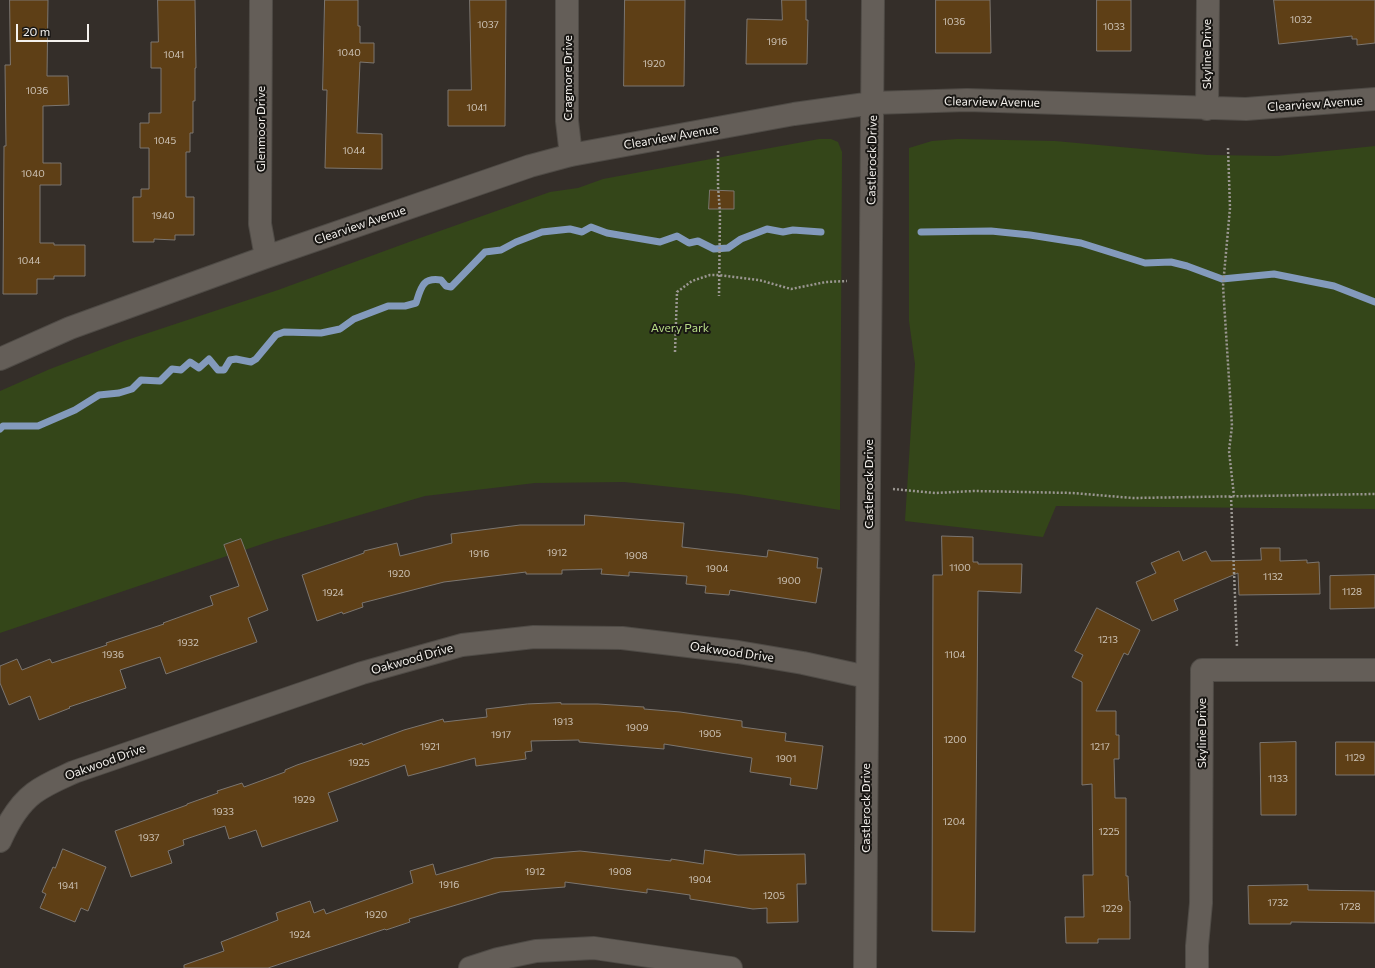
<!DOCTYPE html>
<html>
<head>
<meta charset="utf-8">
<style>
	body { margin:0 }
	#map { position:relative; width:1375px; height:968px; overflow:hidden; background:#342e29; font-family:Commissioner,sans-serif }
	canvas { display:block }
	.scale { position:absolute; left:16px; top:24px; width:73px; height:18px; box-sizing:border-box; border:2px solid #f4f1ed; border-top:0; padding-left:5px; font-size:12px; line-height:14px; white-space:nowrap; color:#f4f1ed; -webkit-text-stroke:3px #191714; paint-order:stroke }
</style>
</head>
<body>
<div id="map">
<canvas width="1375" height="968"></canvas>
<div class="scale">20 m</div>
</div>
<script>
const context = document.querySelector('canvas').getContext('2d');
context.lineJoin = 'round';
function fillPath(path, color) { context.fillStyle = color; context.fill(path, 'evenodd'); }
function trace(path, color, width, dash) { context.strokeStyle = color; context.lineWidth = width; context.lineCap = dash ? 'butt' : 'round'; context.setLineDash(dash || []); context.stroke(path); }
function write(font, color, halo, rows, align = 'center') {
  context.font = font + ' Commissioner,sans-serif'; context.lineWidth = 4; context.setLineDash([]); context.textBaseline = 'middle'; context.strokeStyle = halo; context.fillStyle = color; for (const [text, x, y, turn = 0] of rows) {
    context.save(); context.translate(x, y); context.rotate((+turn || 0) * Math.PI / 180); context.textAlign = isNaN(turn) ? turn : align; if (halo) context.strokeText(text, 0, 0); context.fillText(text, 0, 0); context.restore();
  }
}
const green = new Path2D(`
	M 819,139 L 831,139 L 838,142 L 842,152 L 840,510 L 738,494 L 624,482 L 535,483 L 425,496 L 274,540 L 0,633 L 0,391 L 50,369 L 124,341 L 278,290 L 420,238 L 550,192 L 578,188 L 603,179 Z
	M 958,139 L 1055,141 L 1208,155 L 1278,156 L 1375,146 L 1375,509 L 1056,506 L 1043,537 L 905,521 L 915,364 L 909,321 L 909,148 L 932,141 Z`);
const stream = new Path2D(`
	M 921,232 L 991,231 L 1030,235 L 1081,243 L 1145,263 L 1171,262 L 1187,266 L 1222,279 L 1274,274 L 1334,286 L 1375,302
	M 0,429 L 3,426 L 38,426 L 75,410 L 99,395 L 119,393 L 132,389 L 141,380 L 160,381 L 172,369 L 181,370 L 190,362 L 199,368 L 209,359 L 218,370 L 224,370 L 230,360 L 236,359 L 251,362 L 256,359 L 276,335 L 284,332 L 321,333 L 340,329 L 354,319 L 388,306 L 405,306 L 416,303 C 421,288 422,277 441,280 L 446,286 L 451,287 L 485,252 L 501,250 L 516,242 L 542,232 L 570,229 L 582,232 L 591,227 L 607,233 L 660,242 L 677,236 L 689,243 L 698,241 L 714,249 L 728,248 L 741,239 L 767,229 L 783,232 L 793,230 L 821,232`);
const building = new Path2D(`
	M 10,0 L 48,0 L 47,76 L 68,76 L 69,105 L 43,106 L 43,163 L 61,163 L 61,185 L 40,185 L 40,243 L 54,243 L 54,245 L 85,245 L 85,276 L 54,276 L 54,279 L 37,279 L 37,294 L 3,294 L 4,146 L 6,146 L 5,65 L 10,65 Z
	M 158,0 L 195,0 L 196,68 L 195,68 L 195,101 L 193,101 L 193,133 L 190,133 L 190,152 L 186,152 L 186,197 L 194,197 L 194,235 L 175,235 L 175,240 L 154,239 L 154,242 L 133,242 L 133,197 L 141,197 L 141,189 L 149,189 L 149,148 L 140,148 L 140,123 L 149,123 L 149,113 L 161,113 L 161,68 L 151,68 L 151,42 L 158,42 Z
	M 325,0 L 358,0 L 358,26 L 360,26 L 360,43 L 374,43 L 374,63 L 360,62 L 357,133 L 382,134 L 382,169 L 325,168 L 327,90 L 323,90 Z
	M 470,0 L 506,0 L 505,126 L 448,126 L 448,90 L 471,90 Z
	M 625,0 L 685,0 L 684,86 L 624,86 Z
	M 782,0 L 806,0 L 806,20 L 808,20 L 807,64 L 746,64 L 747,19 L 782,20 Z
	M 936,0 L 990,0 L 991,53 L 936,53 Z
	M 1097,0 L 1131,0 L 1131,51 L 1097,51 Z
	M 1274,0 L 1375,0 L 1375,43 L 1357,45 L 1357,39 L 1352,39 L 1352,36 L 1279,44 Z
	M 710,190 L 734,191 L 734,209 L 709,209 Z
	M 585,515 L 684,523 L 682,547 L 767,557 L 768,550 L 818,558 L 817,568 L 822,568 L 816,603 L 730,590 L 729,595 L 705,593 L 706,586 L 686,584 L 687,576 L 629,572 L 629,576 L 601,574 L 602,569 L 562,570 L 562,574 L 526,574 L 526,572 L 444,582 L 362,603 L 363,607 L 343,614 L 342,612 L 317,621 L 302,575 L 364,553 L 364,551 L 397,543 L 400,556 L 452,543 L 451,534 L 520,525 L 584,525 Z
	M 942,536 L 973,537 L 973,562 L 978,562 L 978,564 L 1022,564 L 1021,593 L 978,591 L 975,932 L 932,931 L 933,575 L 942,575 Z
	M 241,539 L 268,610 L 248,618 L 257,642 L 166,674 L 160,657 L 120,670 L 126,688 L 69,707 L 70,708 L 39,720 L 30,696 L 9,705 L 0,683 L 0,666 L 17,659 L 22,670 L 50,659 L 52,663 L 107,645 L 106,643 L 164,624 L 163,623 L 213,605 L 210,596 L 239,586 L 224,545 Z
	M 1261,548 L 1280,548 L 1280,561 L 1307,560 L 1307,563 L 1319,562 L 1320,594 L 1239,595 L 1238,573 L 1174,600 L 1178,610 L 1152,621 L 1136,582 L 1156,573 L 1151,563 L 1179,551 L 1183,561 L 1206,551 L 1211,561 L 1261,560 Z
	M 1375,575 L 1375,608 L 1330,609 L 1330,576 Z
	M 1097,608 L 1140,630 L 1128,655 L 1124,653 L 1096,711 L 1116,711 L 1116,735 L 1119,735 L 1119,759 L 1114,759 L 1115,798 L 1126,798 L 1126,876 L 1128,876 L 1129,901 L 1130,901 L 1130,939 L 1098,939 L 1098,943 L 1066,943 L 1065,917 L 1084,917 L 1083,875 L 1093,875 L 1092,784 L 1082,785 L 1082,682 L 1072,677 L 1083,655 L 1075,651 Z
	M 561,703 L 561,704 L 598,704 L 644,707 L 644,709 L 680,712 L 742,721 L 742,727 L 786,733 L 785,741 L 823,746 L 817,789 L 790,785 L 791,778 L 750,772 L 752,758 L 664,744 L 664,749 L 579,742 L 579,740 L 531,741 L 532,751 L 525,752 L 526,759 L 476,766 L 475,758 L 408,776 L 405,765 L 328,793 L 338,821 L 262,847 L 256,830 L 229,839 L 225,826 L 183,840 L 184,845 L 168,851 L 172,863 L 131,877 L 115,831 L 187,805 L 187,804 L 218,793 L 217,791 L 242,783 L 244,787 L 285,772 L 285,770 L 297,765 L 362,743 L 363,745 L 404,730 L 443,719 L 444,722 L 487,717 L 486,709 L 527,704 Z
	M 1296,742 L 1296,815 L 1261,815 L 1260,743 Z
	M 1336,742 L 1375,742 L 1375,775 L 1336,775 Z
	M 63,849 L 106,867 L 88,911 L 81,908 L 75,922 L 40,908 L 46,894 L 42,892 L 53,867 L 55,868 Z
	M 705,850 L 738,855 L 805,854 L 806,884 L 797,884 L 798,922 L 767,923 L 767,908 L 753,909 L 690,899 L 690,895 L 647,889 L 647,893 L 565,882 L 565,887 L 500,892 L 409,919 L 410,922 L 386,930 L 385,929 L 268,968 L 184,968 L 184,965 L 224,951 L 221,942 L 278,920 L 276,913 L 310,901 L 314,913 L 324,909 L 326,914 L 413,883 L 410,871 L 433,864 L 436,875 L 494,858 L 580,851 L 671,861 L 671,859 L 703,864 Z
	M 1308,885 L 1308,890 L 1375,891 L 1375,923 L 1291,922 L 1291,924 L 1249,924 L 1248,886 Z`);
const path = new Path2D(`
	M 1228,148 L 1230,208 L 1223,286 L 1232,426 L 1229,451 L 1234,496
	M 718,151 L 718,186 L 720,213 L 719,296
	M 675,352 L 677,292 L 692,281 L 710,275 L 719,275 L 759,280 L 791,289 L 826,282 L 847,281
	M 893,489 L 935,493 L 974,491 L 1073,493 L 1133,498 L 1375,494
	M 1231,496 L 1237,647`);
const minor = new Path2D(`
	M 261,0 L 260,224 L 266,257
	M 567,0 L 567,121 L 571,155
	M 1207,109 L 1208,0
	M 0,359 L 70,328 L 266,257 L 530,166 L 571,155 L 794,114 L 873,103 L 967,100 L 1246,109 L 1375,99
	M 0,841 C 8,823 18,805 34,793 C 46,784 61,778 74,772 L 362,673 L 462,645 L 534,637 L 622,638 L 738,652 L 803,663 L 867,677
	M 470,968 L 498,959 L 536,951 L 594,948 L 731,968
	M 865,968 L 873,0
	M 1197,968 L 1197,946 L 1201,903 L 1202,670 L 1375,670`);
const numberNames = [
	["1032",1301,20],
	["1036",954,22],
	["1037",488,25],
	["1033",1114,27],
	["1916",777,42],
	["1040",349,53],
	["1041",174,55],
	["1920",654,64],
	["1036",37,91],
	["1041",477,108],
	["1045",165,141],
	["1044",354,151],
	["1040",33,174],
	["1940",163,216],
	["1044",29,261],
	["1912",557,553],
	["1916",479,554],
	["1908",636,556],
	["1100",960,568],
	["1904",717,569],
	["1920",399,574],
	["1132",1273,577],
	["1900",789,581],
	["1128",1352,592],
	["1924",333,593],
	["1213",1108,640],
	["1932",188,643],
	["1936",113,655],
	["1104",955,655],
	["1913",563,722],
	["1909",637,728],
	["1905",710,734],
	["1917",501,735],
	["1200",955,740],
	["1921",430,747],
	["1217",1100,747],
	["1129",1355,758],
	["1901",786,759],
	["1925",359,763],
	["1133",1278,779],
	["1929",304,800],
	["1933",223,812],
	["1204",954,822],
	["1225",1109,832],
	["1937",149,838],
	["1912",535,872],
	["1908",620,872],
	["1904",700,880],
	["1916",449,885],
	["1941",68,886],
	["1205",774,896],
	["1732",1278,903],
	["1728",1350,907],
	["1229",1112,909],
	["1920",376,915],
	["1924",300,935]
];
const streetNames = [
	["Skyline Drive",1207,54,-90],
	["Cragmore Drive",568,78,-90],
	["Clearview Avenue",992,102,1],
	["Clearview Avenue",1315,104,-4],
	["Glenmoor Drive",261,129,-90],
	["Clearview Avenue",671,137,-10],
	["Castlerock Drive",872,160,-89],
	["Clearview Avenue",360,225,-19],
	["Castlerock Drive",869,484,-90],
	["Oakwood Drive",732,652,8],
	["Oakwood Drive",412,659,-16],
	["Skyline Drive",1202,733,-90],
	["Oakwood Drive",105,762,-20],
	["Castlerock Drive",866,808,-90]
];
const parkNames = [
	["Avery Park",680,328]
];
fillPath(green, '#344619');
trace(stream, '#839abc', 7);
fillPath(building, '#5e3f16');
trace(building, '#7c7670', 1);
trace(minor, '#4f4b46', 24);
trace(path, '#9b9792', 2.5, [2, 2]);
trace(minor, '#645e58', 22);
write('10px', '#cec4b7', null, numberNames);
write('12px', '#f4f1ed', '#191714', streetNames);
write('12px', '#b7dc86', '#191714', parkNames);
</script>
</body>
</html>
